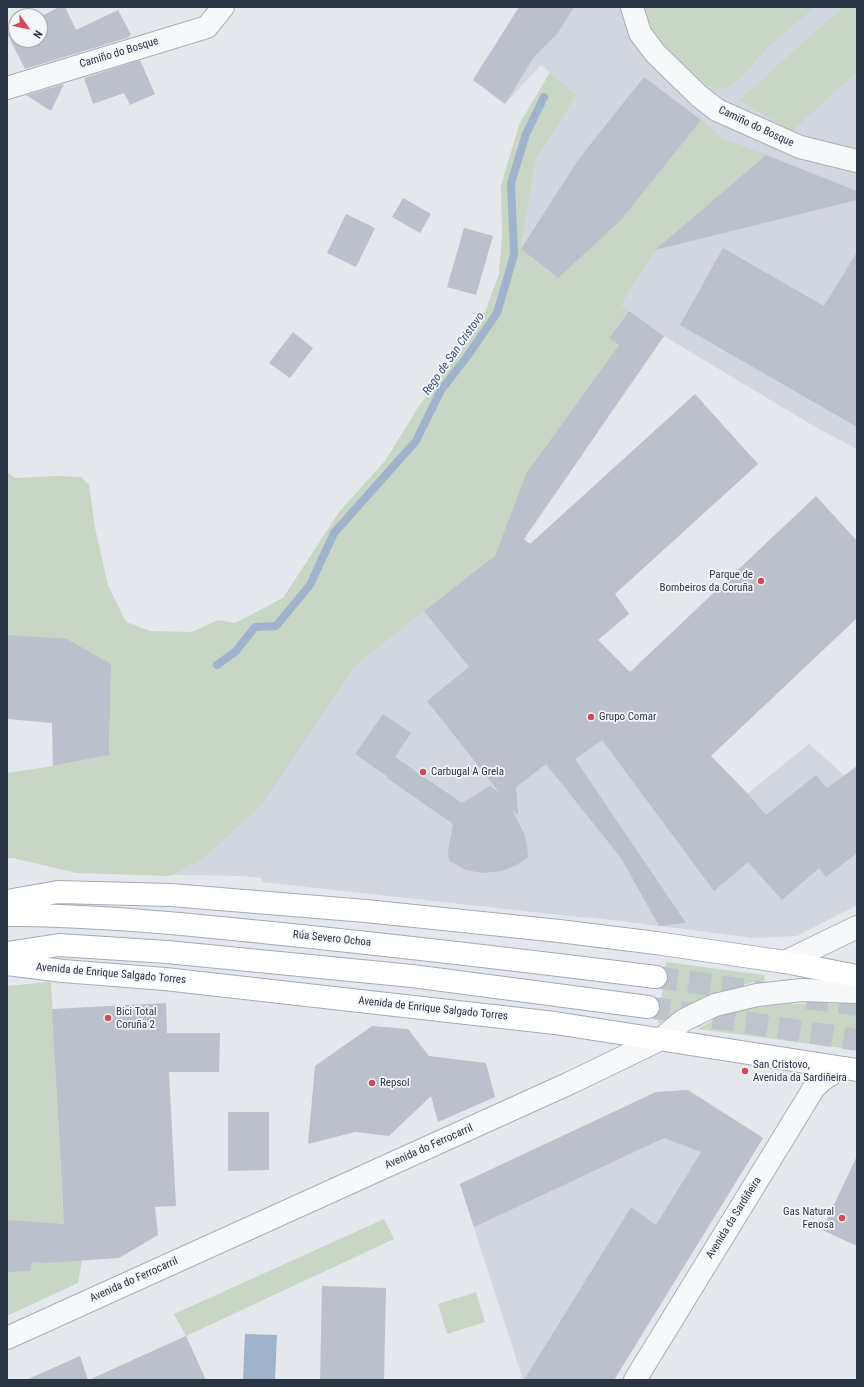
<!DOCTYPE html>
<html>
<head>
<meta charset="utf-8">
<style>
	body { margin:0 }
	#map { position:relative; width:864px; height:1387px; overflow:hidden; background:#e4e7ec; font-family:"Roboto Condensed",sans-serif }
	canvas { display:block }
	.frame { position:absolute; inset:0; border:8px solid #2b3445; pointer-events:none }
	.north { position:absolute; left:8px; top:8px; width:40px; height:40px; box-sizing:border-box; background:#f4f6f9; border:1px solid #a4a8b1; border-radius:50%; rotate:123deg; font-size:11px; font-weight:700; line-height:16px; text-align:center; color:#2b3445 }
	.north::after { content:''; display:block; margin:auto; width:14px; height:18px; background:#d1495b; clip-path:polygon(50% 0,100% 100%,50% 72%,0 100%) }
</style>
</head>
<body>
<div id="map">
<canvas width="864" height="1387"></canvas>
<div class="frame"></div>
<div class="north">N</div>
</div>
<script>
const context = document.querySelector('canvas').getContext('2d');
context.lineJoin = 'round';
function fillPath(path, color) { context.fillStyle = color; context.fill(path, 'evenodd'); }
function trace(path, color, width, dash) { context.strokeStyle = color; context.lineWidth = width; context.lineCap = dash ? 'butt' : 'round'; context.setLineDash(dash || []); context.stroke(path); }
function write(font, color, halo, rows, align = 'center') {
  context.font = font + ' "Roboto Condensed",sans-serif'; context.lineWidth = 3.5; context.setLineDash([]); context.textBaseline = 'middle'; context.strokeStyle = halo; context.fillStyle = color; for (const [text, x, y, turn = 0] of rows) {
    context.save(); context.translate(x, y); context.rotate((+turn || 0) * Math.PI / 180); context.textAlign = isNaN(turn) ? turn : align; if (halo) context.strokeText(text, 0, 0); context.fillText(text, 0, 0); context.restore();
  }
}
const built = new Path2D(`
	M 519,7 L 857,7 L 857,449 L 817,428 L 664,336 L 621,306 L 527,472 L 504,532 L 598,640 L 747,794 L 809,744 L 844,775 L 857,792 L 857,905 L 797,936 L 754,938 L 589,917 L 588,918 L 262,882 L 261,878 L 243,876 L 121,874 L 557,278 L 521,249 L 536,159 L 577,95 L 541,65 L 505,104 L 473,80 Z
	M 688,1090 L 763,1138 L 614,1380 L 523,1380 L 460,1184 L 656,1092 Z`);
const green = new Path2D(`
	M 641,7 L 815,7 L 768,47 L 745,73 L 728,87 L 714,90 L 666,51 L 647,24 Z
	M 843,7 L 857,7 L 857,72 L 792,131 L 739,100 Z
	M 550,72 L 577,95 L 536,159 L 521,249 L 557,278 L 621,220 L 701,120 L 722,138 L 766,155 L 655,250 L 621,305 L 629,311 L 609,338 L 619,345 L 527,472 L 521,537 L 424,611 L 356,665 L 261,805 L 205,857 L 170,876 L 76,873 L 13,858 L 7,858 L 7,773 L 53,766 L 109,755 L 111,664 L 7,635 L 7,472 L 15,478 L 58,476 L 81,477 L 89,485 L 95,528 L 108,585 L 126,622 L 150,631 L 192,632 L 218,620 L 235,623 L 283,598 L 339,512 L 385,461 L 419,406 L 482,320 L 499,274 L 502,235 L 501,185 L 519,125 Z
	M 666,962 L 764,975 L 765,980 C 722,988 694,1000 658,1024 Z
	M 51,982 L 63,1212 L 80,1237 L 82,1261 L 78,1283 L 7,1316 L 7,986 Z
	M 857,1003 L 857,1050 L 698,1029 L 728,1012 L 754,1007 L 788,1004 Z
	M 384,1219 L 394,1239 L 186,1336 L 174,1314 Z
	M 476,1292 L 485,1322 L 447,1334 L 438,1304 Z`);
const water = new Path2D(`
	M 245,1334 L 277,1335 L 275,1380 L 243,1380 Z`);
const stream = new Path2D(`
	M 217,665 L 236,651 L 255,627 L 276,626 L 310,585 L 334,533 L 416,441 L 441,390 L 466,358 L 497,313 L 514,255 L 511,183 L 526,134 L 544,97`);
const building = new Path2D(`
	M 59,7 L 65,7 L 76,30 L 118,10 L 131,35 L 129,35 L 130,37 L 25,69 L 7,33 L 16,29 L 16,40 L 40,40 L 40,17 Z
	M 519,7 L 574,7 L 558,33 L 534,57 L 505,104 L 473,80 Z
	M 140,60 L 155,94 L 130,105 L 124,93 L 93,104 L 84,78 Z
	M 644,77 L 701,120 L 621,220 L 558,278 L 521,249 L 578,160 Z
	M 64,84 L 51,111 L 26,95 Z
	M 766,155 L 857,191 L 857,200 L 655,250 Z
	M 403,198 L 431,214 L 420,233 L 392,217 Z
	M 346,214 L 375,228 L 356,267 L 327,253 Z
	M 464,228 L 493,236 L 476,295 L 447,287 Z
	M 723,248 L 824,306 L 857,252 L 857,427 L 680,325 Z
	M 629,311 L 664,336 L 524,539 L 530,544 L 695,394 L 758,464 L 615,594 L 629,614 L 598,640 L 630,672 L 816,496 L 857,541 L 857,618 L 711,756 L 748,794 L 766,815 L 816,775 L 827,788 L 857,766 L 857,853 L 826,877 L 819,868 L 782,900 L 748,862 L 714,891 L 602,740 L 575,759 L 686,923 L 659,926 L 621,858 L 546,764 L 516,787 L 518,815 L 513,810 L 513,812 L 524,833 L 527,846 L 528,857 L 518,864 L 502,871 L 482,873 L 466,870 L 449,861 L 448,852 L 453,824 L 387,778 L 388,777 L 355,754 L 383,714 L 411,733 L 395,757 L 462,803 L 490,786 L 500,793 L 427,701 L 469,667 L 424,611 L 495,556 L 527,472 L 619,345 L 609,338 Z
	M 293,332 L 313,348 L 290,378 L 269,363 Z
	M 7,635 L 67,639 L 111,664 L 109,755 L 53,766 L 52,723 L 7,719 Z
	M 166,1003 L 167,1033 L 220,1033 L 219,1072 L 169,1072 L 176,1206 L 155,1207 L 158,1235 L 119,1258 L 46,1263 L 32,1262 L 30,1271 L 7,1272 L 7,1220 L 64,1224 L 52,1009 Z
	M 372,1026 L 408,1029 L 429,1056 L 486,1063 L 495,1097 L 438,1122 L 431,1096 L 389,1136 L 355,1132 L 308,1144 L 315,1066 Z
	M 688,1090 L 763,1138 L 614,1380 L 524,1380 L 631,1207 L 656,1225 L 701,1152 L 664,1138 L 474,1227 L 460,1184 L 656,1092 Z
	M 228,1112 L 269,1112 L 269,1170 L 228,1171 Z
	M 857,1156 L 857,1246 L 822,1230 Z
	M 322,1286 L 386,1288 L 384,1380 L 320,1380 Z
	M 186,1336 L 206,1380 L 89,1380 L 137,1358 Z
	M 80,1356 L 88,1380 L 26,1380 Z`);
const majorTunnel = new Path2D(`
	M 656,977 L 767,993
	M 807,998 L 857,1005
	M 648,1007 L 857,1040`);
const minor = new Path2D(`
	M 632,7 L 640,33 L 655,53 L 699,96 L 717,110 L 800,147 L 857,161
	M 7,88 L 207,27 L 223,7
	M 785,962 L 857,927
	M 7,1338 L 570,1083 L 661,1039 L 684,1020 L 715,1005 L 757,995 L 802,990 L 857,992
	M 635,1380 L 814,1088 C 823,1078 831,1073 844,1068`);
const major = new Path2D(`
	M 7,901 L 58,892 L 171,895 L 366,911 L 559,931 L 656,943 L 785,962 L 857,976
	M 7,915 C 96,915 184,924 272,933 C 400,946 528,961 656,977
	M 7,953 L 59,945 L 167,952 L 412,976 L 648,1007
	M 7,964 L 63,971 L 165,979 L 555,1023 L 857,1070`);
const markers = [
	[761,581,4,"#d1495b"],
	[591,717,4,"#d1495b"],
	[423,772,4,"#d1495b"],
	[108,1018,4,"#d1495b"],
	[745,1071,4,"#d1495b"],
	[372,1083,4,"#d1495b"],
	[842,1218,4,"#d1495b"]
];
const streetNames = [
	["Camiño do Bosque",119,53,-17],
	["Camiño do Bosque",756,127,25],
	["Rúa Severo Ochoa",332,939,6],
	["Avenida de Enrique Salgado Torres",111,974,5],
	["Avenida de Enrique Salgado Torres",433,1009,6],
	["Avenida do Ferrocarril",429,1147,-24],
	["Avenida da Sardiñeira",734,1218,-58],
	["Avenida do Ferrocarril",134,1280,-24]
];
const poiNames = [
	["Parque de",753,575,"right"],
	["Bombeiros da Coruña",753,588,"right"],
	["Grupo Comar",599,717],
	["Carbugal A Grela",431,772],
	["Bici Total",116,1012],
	["Coruña 2",116,1025],
	["San Cristovo,",753,1065],
	["Avenida da Sardiñeira",753,1078],
	["Repsol",380,1083],
	["Gas Natural",834,1212,"right"],
	["Fenosa",834,1225,"right"]
];
const waterNames = [
	["Rego de San Cristovo",454,354,-55]
];
fillPath(built, '#d2d6de');
fillPath(green, '#c9d6c5');
fillPath(water, '#9fb4cc');
trace(stream, '#9fb4cc', 8);
fillPath(building, '#bbc0ca');
trace(majorTunnel, '#bfc3cb', 22, [22, 11]);
trace(minor, '#a9aeb7', 24);
trace(major, '#a3abb8', 24);
trace(minor, '#f7f8fa', 22);
trace(major, '#fff', 22);
for (const [x, y, r, color] of markers) { const dot = new Path2D(); dot.arc(x, y, r, 0, 2 * Math.PI); context.fillStyle = color; context.fill(dot); trace(dot, '#f4f6f9', 1.5); }
write('11px', '#2b3445', '#f4f6f9', streetNames);
write('11px', '#2b3445', '#f4f6f9', poiNames, 'left');
write('italic 12px', '#34527a', '#f4f6f9', waterNames);
</script>
</body>
</html>
